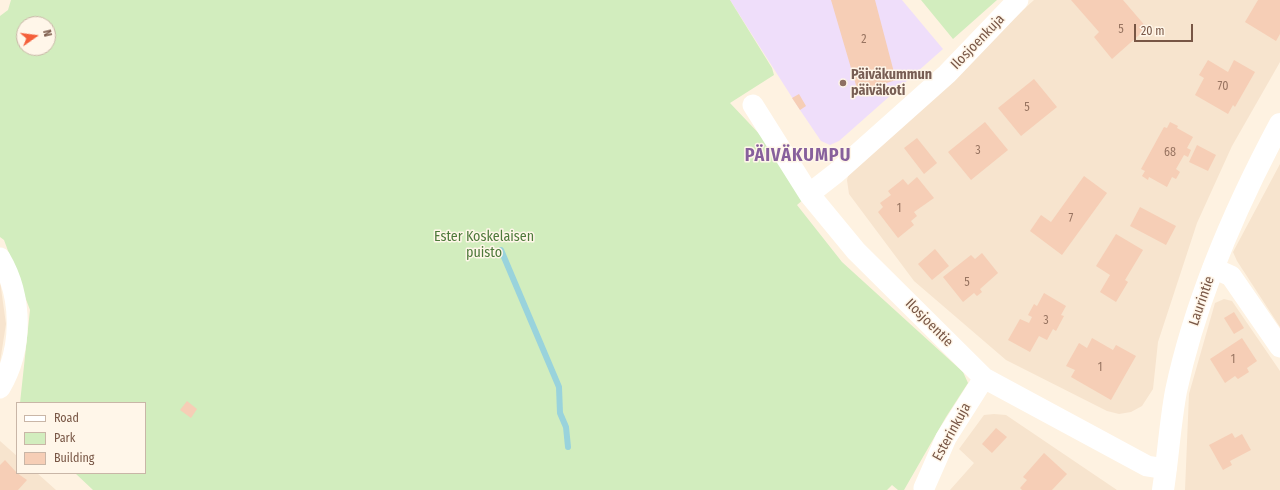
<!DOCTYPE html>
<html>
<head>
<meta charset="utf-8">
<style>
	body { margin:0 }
	#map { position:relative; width:1280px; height:490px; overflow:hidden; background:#fef2e1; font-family:"Fira Sans Condensed",sans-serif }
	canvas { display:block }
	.legend { position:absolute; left:16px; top:402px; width:130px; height:72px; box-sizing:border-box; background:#fff6e9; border:1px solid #c9b6a7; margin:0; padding:5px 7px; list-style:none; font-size:12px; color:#785645 }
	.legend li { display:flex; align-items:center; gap:8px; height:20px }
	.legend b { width:20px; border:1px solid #c9b6a7 }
	.north { position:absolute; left:16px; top:16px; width:40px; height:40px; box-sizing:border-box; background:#fff6e9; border:1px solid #c9b6a7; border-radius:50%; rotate:76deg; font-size:11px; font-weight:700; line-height:16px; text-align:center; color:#785645 }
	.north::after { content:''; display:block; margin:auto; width:14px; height:18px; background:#f45f3a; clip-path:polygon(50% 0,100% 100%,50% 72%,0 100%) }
	.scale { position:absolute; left:1134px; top:24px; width:59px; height:18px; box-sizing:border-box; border:2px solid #785645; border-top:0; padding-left:5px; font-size:12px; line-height:14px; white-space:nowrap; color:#785645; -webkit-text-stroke:3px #fff6e9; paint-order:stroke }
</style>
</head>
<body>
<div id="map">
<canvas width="1280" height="490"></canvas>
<ul class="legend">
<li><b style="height:5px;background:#fff"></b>Road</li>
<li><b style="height:11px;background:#d2edbe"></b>Park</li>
<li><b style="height:11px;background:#f6ceb6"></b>Building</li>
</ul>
<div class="north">N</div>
<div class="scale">20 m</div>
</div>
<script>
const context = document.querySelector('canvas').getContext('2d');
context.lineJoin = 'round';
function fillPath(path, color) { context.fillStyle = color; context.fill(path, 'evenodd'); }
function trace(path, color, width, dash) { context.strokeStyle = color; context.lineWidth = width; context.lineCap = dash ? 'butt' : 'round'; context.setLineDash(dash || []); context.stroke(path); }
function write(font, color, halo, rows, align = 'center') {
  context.font = font + ' "Fira Sans Condensed",sans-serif'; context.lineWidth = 3; context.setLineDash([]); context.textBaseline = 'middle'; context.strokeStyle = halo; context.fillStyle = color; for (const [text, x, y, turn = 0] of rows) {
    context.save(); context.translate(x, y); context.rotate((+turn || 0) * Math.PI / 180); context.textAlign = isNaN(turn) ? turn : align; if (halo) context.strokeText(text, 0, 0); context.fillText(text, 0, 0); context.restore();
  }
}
const residential = new Path2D(`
	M 1034,0 L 1280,0 L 1280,62 L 1232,146 L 1197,223 L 1158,342 L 1153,389 L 1142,406 L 1131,412 L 1119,414 L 1107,411 L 1006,360 L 914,281 L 849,194 L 847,180 L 850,168 Z
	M 1280,164 L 1280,327 L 1237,261 L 1233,252 Z
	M 0,281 L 6,324 L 0,362 Z
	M 1224,299 L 1232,301 L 1280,371 L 1280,490 L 1185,490 L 1189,394 L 1215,303 Z
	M 994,414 L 1006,415 L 1117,490 L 950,490 L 974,463 L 959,449 L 984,415 Z
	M 0,441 L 17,456 L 17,473 L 37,473 L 56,490 L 0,490 Z`);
const education = new Path2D(`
	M 730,0 L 902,0 L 943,49 L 839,141 L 830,145 L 821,141 L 800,110 Z`);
const green = new Path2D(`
	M 11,0 L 730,0 L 772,68 L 774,75 L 730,103 L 783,159 L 805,198 L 797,205 L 842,262 L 963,372 L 968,383 L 946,417 L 904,490 L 898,490 L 892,485 L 887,490 L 93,490 L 75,473 L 145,473 L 145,403 L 20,403 L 30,310 L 4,240 L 0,237 L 0,16 L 8,10 ZM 24,24 L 48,24 L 48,48 L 24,48 Z
	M 921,0 L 997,0 L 953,39 Z`);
const stream = new Path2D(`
	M 501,250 L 559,387 L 560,413 L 566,427 L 568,447`);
const building = new Path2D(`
	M 831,0 L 875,0 L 896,80 L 858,92 Z
	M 1071,0 L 1123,0 L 1147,28 L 1112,59 L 1094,37 L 1099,32 Z
	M 1258,0 L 1280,0 L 1280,34 L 1276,41 L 1245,22 Z
	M 1208,60 L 1228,72 L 1234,60 L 1255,72 L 1235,107 L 1233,105 L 1228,114 L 1195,95 L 1204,78 L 1199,75 Z
	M 1034,79 L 1057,107 L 1021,136 L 998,108 Z
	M 799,94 L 806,106 L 800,110 L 792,98 Z
	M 985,122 L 1008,150 L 971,180 L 948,152 Z
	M 1170,122 L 1178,126 L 1177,128 L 1193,137 L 1187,148 L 1191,150 L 1188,157 L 1184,155 L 1176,169 L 1180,172 L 1176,179 L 1172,177 L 1167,187 L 1149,177 L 1148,180 L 1142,176 L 1145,171 L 1141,169 L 1164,127 L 1167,128 Z
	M 917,138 L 937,163 L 924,174 L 904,148 Z
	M 1197,145 L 1216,155 L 1208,171 L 1189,162 Z
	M 1084,176 L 1107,193 L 1062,255 L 1030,231 L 1041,215 L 1051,222 Z
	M 917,177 L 934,198 L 914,212 L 917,216 L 911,221 L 914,225 L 898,238 L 878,212 L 883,207 L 880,203 L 891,195 L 888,191 L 903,179 L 908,185 Z
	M 1140,207 L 1176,226 L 1166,245 L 1130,226 Z
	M 1116,234 L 1143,250 L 1125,280 L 1128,282 L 1116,302 L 1100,292 L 1110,275 L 1096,266 Z
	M 935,249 L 949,266 L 932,280 L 918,264 Z
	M 982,253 L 998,273 L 980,289 L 982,292 L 977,296 L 974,293 L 963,302 L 943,277 L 971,255 L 975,259 Z
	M 1044,293 L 1066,306 L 1061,315 L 1064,316 L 1056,331 L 1053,329 L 1047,340 L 1039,336 L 1030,352 L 1008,340 L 1020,319 L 1029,323 L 1032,317 L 1028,315 L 1034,304 L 1037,306 Z
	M 1234,312 L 1244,328 L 1234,334 L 1224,318 Z
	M 1092,338 L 1113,350 L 1116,345 L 1136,356 L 1111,400 L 1071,377 L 1075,370 L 1066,366 L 1079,343 L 1087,348 Z
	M 1242,338 L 1257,361 L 1247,368 L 1249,372 L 1238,379 L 1235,376 L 1225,383 L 1210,359 Z
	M 187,401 L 197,409 L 191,418 L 180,410 Z
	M 996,428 L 1007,437 L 992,453 L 982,444 Z
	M 1232,433 L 1235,438 L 1242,434 L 1251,450 L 1230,461 L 1232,465 L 1223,470 L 1209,445 Z
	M 1044,453 L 1067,474 L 1052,490 L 1022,490 L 1020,488 L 1027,480 L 1023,477 Z
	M 5,460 L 17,473 L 27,480 L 18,490 L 0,490 L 0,465 Z`);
const minor = new Path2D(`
	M 753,105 L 809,194 L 856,251 L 984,378 L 1147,466 L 1166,469
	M 809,194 L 836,173 L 947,74 L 1018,0
	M 0,258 C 23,297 23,349 0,388
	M 1213,268 L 1231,276 L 1280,347
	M 924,488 L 946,438 L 984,378`);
const tertiary = new Path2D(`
	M 1163,490 C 1168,458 1170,423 1176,391 C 1196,297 1235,208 1280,124`);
const markers = [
	[843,83,4,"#8d6e63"]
];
const numberNames = [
	["5",1121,30],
	["2",864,40],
	["70",1223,87],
	["5",1027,108],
	["3",978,151],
	["68",1170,153],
	["1",899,209],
	["7",1071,219],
	["5",967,283],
	["3",1046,321],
	["1",1233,360],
	["1",1100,368]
];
const streetNames = [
	["Ilosjoenkuja",978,42,-46],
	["Laurintie",1202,301,-71],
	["Ilosjoentie",929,323,45],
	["Esterinkuja",952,432,-61]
];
const educationNames = [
	["Päiväkummun",851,75],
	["päiväkoti",851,91]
];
const parkNames = [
	["Ester Koskelaisen",484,237],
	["puisto",484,253]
];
const districtNames = [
	["PÄIVÄKUMPU",798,156]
];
fillPath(residential, '#f7e4ce');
fillPath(education, '#efdefa');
fillPath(green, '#d2edbe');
trace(stream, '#99d3dc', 6);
fillPath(building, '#f6ceb6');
trace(minor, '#fff', 21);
trace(tertiary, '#fff', 22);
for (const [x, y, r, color] of markers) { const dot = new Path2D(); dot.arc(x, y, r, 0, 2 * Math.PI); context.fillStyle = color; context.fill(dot); trace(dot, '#fff6e9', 1.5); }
write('12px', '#987461', null, numberNames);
write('14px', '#785645', '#fff6e9', streetNames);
write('bold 14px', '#785e54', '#fff6e9', educationNames, 'left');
write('14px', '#4d793a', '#fff6e9', parkNames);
context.letterSpacing = '1px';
write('bold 18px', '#87609c', '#fff6e9', districtNames);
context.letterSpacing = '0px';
</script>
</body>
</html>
